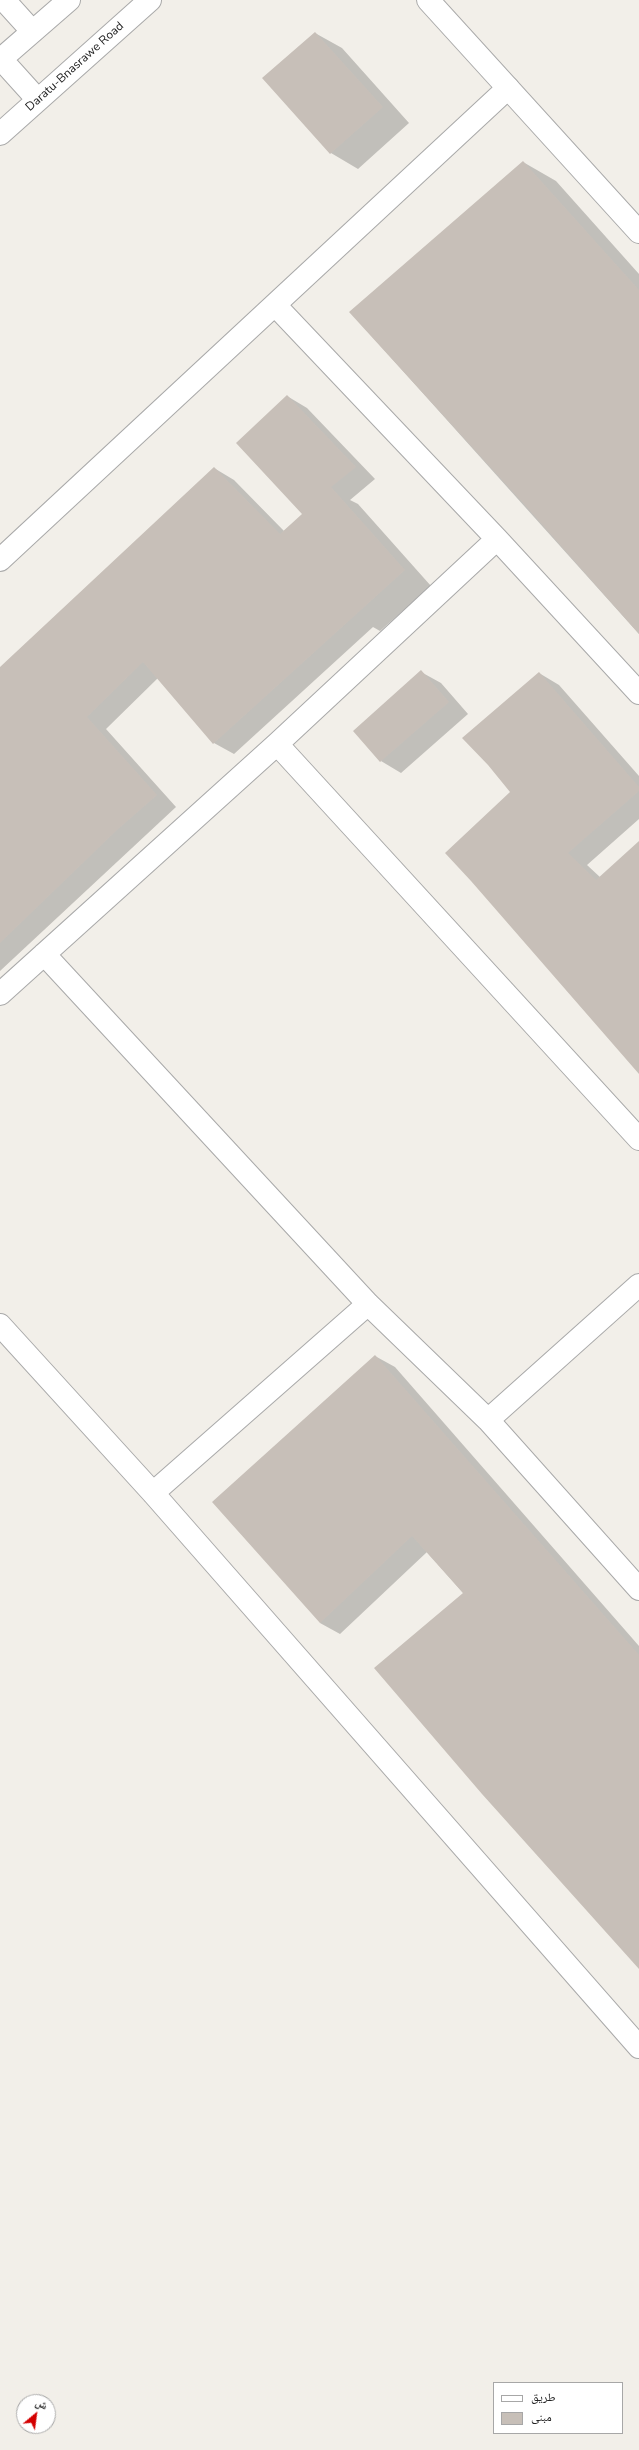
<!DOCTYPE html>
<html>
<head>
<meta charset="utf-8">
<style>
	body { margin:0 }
	#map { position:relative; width:639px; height:2450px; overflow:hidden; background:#f2efe9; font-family:"Nunito Sans","Noto Naskh Arabic",sans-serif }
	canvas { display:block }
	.legend { position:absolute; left:493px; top:2382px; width:130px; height:52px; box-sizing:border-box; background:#fff; border:1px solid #a7a7a7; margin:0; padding:5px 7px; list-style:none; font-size:12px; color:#222 }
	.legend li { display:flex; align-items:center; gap:8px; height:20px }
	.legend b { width:20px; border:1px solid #a7a7a7 }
	.north { position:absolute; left:16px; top:2394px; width:40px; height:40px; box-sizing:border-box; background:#fff; border:1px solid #a7a7a7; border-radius:50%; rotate:29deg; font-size:11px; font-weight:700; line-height:16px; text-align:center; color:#222 }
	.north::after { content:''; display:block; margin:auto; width:14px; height:18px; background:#d40000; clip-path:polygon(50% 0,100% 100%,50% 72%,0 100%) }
</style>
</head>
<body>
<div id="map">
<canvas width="639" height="2450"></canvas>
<ul class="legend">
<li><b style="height:5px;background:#fff"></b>طريق</li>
<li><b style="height:11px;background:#c7bfb8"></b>مبنى</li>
</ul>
<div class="north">ش</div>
</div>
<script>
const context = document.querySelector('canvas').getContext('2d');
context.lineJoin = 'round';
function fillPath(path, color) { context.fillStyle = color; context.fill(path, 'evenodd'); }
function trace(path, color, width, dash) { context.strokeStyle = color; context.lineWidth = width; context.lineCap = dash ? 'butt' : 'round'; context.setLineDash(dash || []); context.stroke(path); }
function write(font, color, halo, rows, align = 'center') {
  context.font = font + ' "Nunito Sans",sans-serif'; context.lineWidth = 4; context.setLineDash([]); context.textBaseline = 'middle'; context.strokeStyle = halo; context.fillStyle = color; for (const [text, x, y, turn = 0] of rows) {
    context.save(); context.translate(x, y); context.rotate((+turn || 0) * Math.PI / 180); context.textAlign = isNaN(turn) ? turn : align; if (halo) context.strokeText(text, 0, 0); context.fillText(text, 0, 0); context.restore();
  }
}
const shadow = new Path2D(`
	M 315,33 L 342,48 L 409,123 L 358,169 L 331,153 Z
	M 523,162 L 556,181 L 639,274 L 639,634 L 350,312 Z
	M 287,396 L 307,408 L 375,479 L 350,500 L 358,504 L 431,586 L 380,631 L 373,627 L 234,754 L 214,743 L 158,678 L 106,729 L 176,807 L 0,971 L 0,668 L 214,468 L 234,480 L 284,531 L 303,514 Z
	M 421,672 L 441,683 L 468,714 L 401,773 L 381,761 Z
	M 539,673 L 559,685 L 639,776 L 639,819 L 587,865 L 601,878 L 639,843 L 639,1072 L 511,792 Z
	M 375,1356 L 395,1367 L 639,1646 L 639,1968 L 464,1594 L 427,1552 L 340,1634 L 320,1623 Z`);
const building = new Path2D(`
	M 315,32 L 383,107 L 330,154 L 262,78 Z
	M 523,161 L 639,290 L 639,634 L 524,504 L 349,312 Z
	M 287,395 L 356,467 L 331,487 L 405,570 L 213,744 L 143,662 L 87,717 L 157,795 L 117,830 L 0,943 L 0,667 L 214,467 L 280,534 L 302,514 L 236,443 Z
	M 421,670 L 449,702 L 380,762 L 353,731 Z
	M 539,672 L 639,787 L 639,791 L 568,853 L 596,880 L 639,841 L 639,1074 L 471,881 L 445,853 L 510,792 L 488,765 L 462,738 Z
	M 375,1355 L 639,1655 L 639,1969 L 482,1794 L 374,1668 L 463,1593 L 412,1536 L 320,1623 L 212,1502 Z`);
const minor = new Path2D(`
	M 4,0 L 32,31
	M 275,305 L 497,539 L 639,693
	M 0,560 L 508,88
	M 277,744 L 639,1139
	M 44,954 L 368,1304 L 488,1420 L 639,1589
	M 0,994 L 277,744 L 497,539
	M 0,1325 L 153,1493 L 639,2047
	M 488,1420 L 639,1285
	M 153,1493 L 368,1304`);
const tertiary = new Path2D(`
	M 428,0 L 639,232
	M 1,59 L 38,100
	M 0,60 L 69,0
	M 0,134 L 150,0`);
const streetNames = [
	["Daratu-Bnasrawe Road",75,67,-42]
];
fillPath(shadow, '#0003');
fillPath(building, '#c7bfb8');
trace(minor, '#a9a9a9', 24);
trace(tertiary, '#a9a9a9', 24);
trace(minor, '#fff', 22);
trace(tertiary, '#fff', 22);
write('12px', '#222', '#fff', streetNames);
</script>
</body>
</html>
